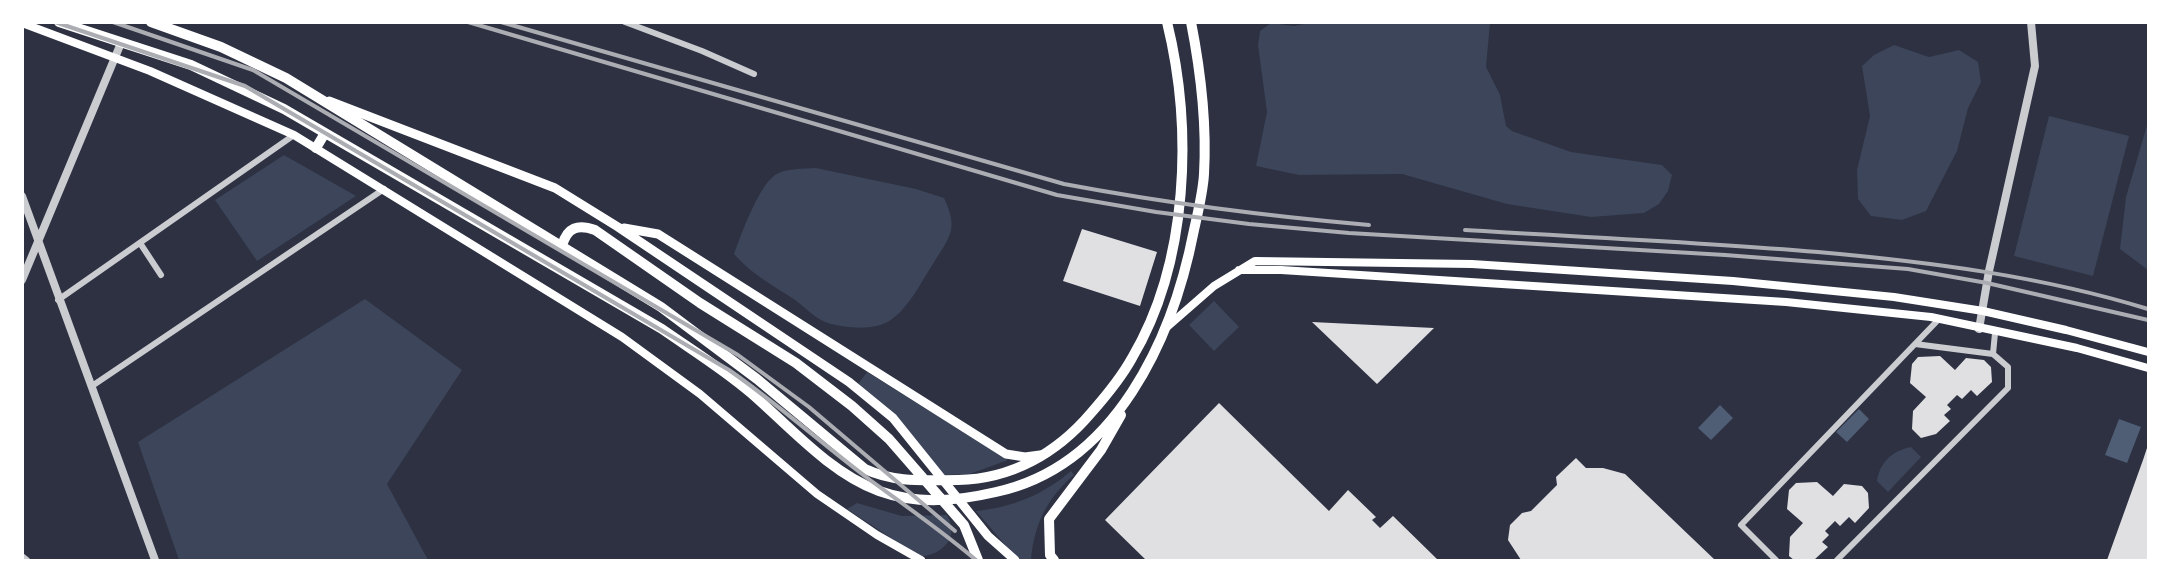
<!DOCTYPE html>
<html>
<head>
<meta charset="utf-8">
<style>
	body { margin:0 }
	#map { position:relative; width:2171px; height:583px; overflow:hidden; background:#2d3142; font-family:"Exo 2",sans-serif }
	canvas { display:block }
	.frame { position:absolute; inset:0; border:24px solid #fff; pointer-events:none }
</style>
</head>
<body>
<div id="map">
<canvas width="2171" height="583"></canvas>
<div class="frame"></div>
</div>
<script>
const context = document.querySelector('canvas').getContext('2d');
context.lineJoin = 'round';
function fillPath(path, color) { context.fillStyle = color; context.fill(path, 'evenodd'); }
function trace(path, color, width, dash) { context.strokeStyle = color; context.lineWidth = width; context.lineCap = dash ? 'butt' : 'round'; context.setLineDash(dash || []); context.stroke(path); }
const green = new Path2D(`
	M 1313,22 L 1490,23 L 1486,67 L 1500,95 L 1506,126 L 1512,131 L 1571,152 L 1662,165 L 1672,175 L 1668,191 L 1659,204 L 1644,213 L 1591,217 L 1507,204 L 1402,174 L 1299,175 L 1256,166 L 1267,112 L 1258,45 L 1260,31 L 1271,23 L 1294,26 Z
	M 1894,45 L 1929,57 L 1959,50 L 1978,62 L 1981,82 L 1968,108 L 1957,151 L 1926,211 L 1902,220 L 1871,216 L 1858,199 L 1857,170 L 1870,116 L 1862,66 L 1874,55 Z
	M 2049,116 L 2129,136 L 2093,276 L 2014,256 Z
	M 2148,122 L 2148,270 L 2120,249 L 2126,197 Z
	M 284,155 L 356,196 L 257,261 L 215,200 Z
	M 816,168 L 916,189 L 944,198 C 959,230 950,236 933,264 C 921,282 910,306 892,319 C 876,332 843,328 825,322 C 813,317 803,305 792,298 C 768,282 754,276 734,254 C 741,235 758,187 775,175 C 785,168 804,169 816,168 Z
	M 365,299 L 462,370 L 387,484 L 428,560 L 179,560 L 138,442 Z
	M 1214,301 L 1239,327 L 1214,351 L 1189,325 Z
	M 867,372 L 1008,460 L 970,474 L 944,475 L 895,415 L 858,384 Z
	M 1911,447 L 1921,457 L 1888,492 L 1877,481 C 1880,462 1892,451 1911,447 Z
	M 1071,471 L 1074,475 C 1047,498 1034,525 1031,560 L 1018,560 L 976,511 C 1013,507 1043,495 1071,471 Z
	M 857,503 L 902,516 L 947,515 C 960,538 943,554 920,557 L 847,509 Z`);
const water = new Path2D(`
	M 1720,405 L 1733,418 L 1711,440 L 1698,428 Z
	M 1859,409 L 1869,419 L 1847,442 L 1836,432 Z
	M 2119,419 L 2141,427 L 2127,463 L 2105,455 Z`);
const building = new Path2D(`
	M 1082,229 L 1157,252 L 1140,306 L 1063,281 Z
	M 1312,322 L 1434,328 L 1377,384 Z
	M 1940,356 L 1955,370 L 1966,358 L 1984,360 L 1991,367 L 1992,382 L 1977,396 L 1971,390 L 1962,399 L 1957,395 L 1947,405 L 1951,409 L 1944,415 L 1950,421 L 1936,434 L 1921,438 L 1912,429 L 1913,411 L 1926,397 L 1910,383 L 1912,364 L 1918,357 Z
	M 1219,403 L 1329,511 L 1348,490 L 1376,517 L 1372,520 L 1380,528 L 1393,516 L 1438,560 L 1146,560 L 1105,520 Z
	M 2148,445 L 2148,560 L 2107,560 L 2143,460 Z
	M 1576,458 L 1586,468 L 1603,468 L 1625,474 L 1715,560 L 1521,560 L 1508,540 L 1510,525 L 1522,513 L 1531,511 L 1557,485 L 1556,477 Z
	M 1817,482 L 1833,496 L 1844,484 L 1862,486 L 1868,493 L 1869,508 L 1855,523 L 1849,517 L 1840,526 L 1835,521 L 1825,531 L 1829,535 L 1822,542 L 1828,547 L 1814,560 L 1794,560 L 1789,556 L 1790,537 L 1803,523 L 1787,509 L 1789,490 L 1796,483 Z`);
const minor = new Path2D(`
	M 625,22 L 702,51 L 754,74
	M 140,243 L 161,275
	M 58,300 L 294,135
	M 1993,354 L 1995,333
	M 92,386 L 384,189
	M 22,556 L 27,560
	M 1776,560 L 1741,525 L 1939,319
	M 1837,560 L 2008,388 L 2008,367 L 1993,354 L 1915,344`);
const tertiary = new Path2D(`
	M 22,196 L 155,560
	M 22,280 L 121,43
	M 1979,329 L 1989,271 L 2035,66 L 2031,22`);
const secondary = new Path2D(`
	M 22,23 L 150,71 L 294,135 L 622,337 L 700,394 L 817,494 L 877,535 L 921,560
	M 1239,270 L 1281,270 L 1786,302 L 1931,317 L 2077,348 L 2148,368
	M 1167,327 L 1214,286 L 1255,261 L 1472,264 L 1733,281 L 1894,297 L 1983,311 L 2066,330 L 2148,352`);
const primary = new Path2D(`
	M 329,101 L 555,188 L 618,227 L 849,382 L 893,418 L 988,536 L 1015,560
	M 624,228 L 658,234 L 1006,454 L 1025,457 L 1040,455`);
const trunk = new Path2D(`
	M 59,22 L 191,65 L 284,109 L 662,329 C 692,350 723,369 751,393 C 790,427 830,473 879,491 C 918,505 957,501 996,492 C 1116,466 1173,338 1194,230 C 1198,212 1203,192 1204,174 C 1207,122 1201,73 1191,22
	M 151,22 L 221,47 L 286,78 L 661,307 L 757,379 L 865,469 C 895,483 925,480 958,480 C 1012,479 1057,453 1091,413 C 1106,396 1121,378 1132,358 C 1189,262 1193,128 1167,22
	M 316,148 L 325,133
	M 562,246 C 567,227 578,224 595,230 L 700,303 L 796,363 L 852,406 L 889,439 L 964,525 L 978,560
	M 1054,560 L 1050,555 L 1049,519 L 1101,450 L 1121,415`);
const rail = new Path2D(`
	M 55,22 L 245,86 L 729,370 C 778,404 822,444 870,480 C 906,506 942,531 976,560
	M 113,22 L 253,70 L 738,355 L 809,407 L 955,531
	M 468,22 L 1057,195 L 1156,212 L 1249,224 L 1349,233 L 1725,255 L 1908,269 L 1987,283 L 2148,320
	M 501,22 L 1064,184 C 1165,203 1266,216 1369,225
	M 1465,230 C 1583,237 1701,242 1818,252 C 1930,262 2041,276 2148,309`);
fillPath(green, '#3c4559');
fillPath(water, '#4f5d75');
fillPath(building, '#e0e0e3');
trace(minor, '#caccd0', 6);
trace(tertiary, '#caccd0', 8);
trace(secondary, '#fff', 8);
trace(primary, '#fff', 9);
trace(trunk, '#fff', 10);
trace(rail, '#abadb3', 4);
</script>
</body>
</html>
